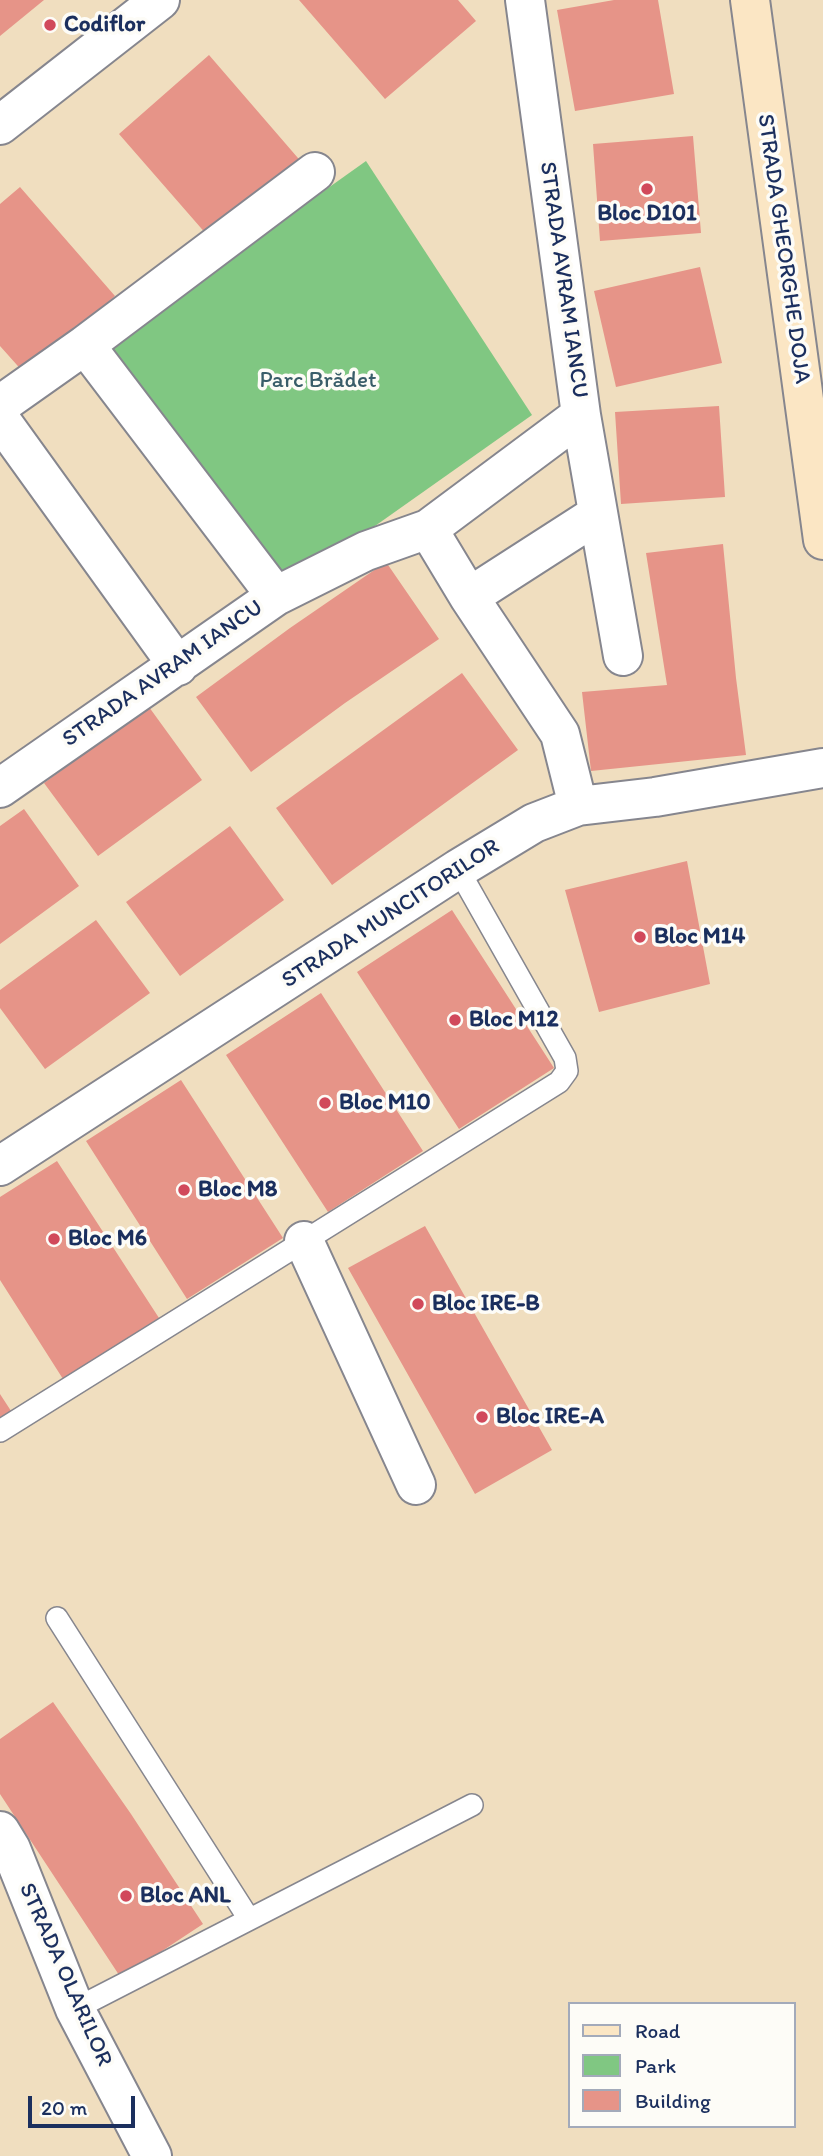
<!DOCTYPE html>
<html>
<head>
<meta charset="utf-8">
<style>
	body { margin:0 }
	#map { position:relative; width:823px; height:2156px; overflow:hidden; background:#f0debf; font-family:Itim,sans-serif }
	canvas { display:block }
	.legend { position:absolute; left:568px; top:2002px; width:228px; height:126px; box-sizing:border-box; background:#fdfcf7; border:2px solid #a3aaba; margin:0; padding:9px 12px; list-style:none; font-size:21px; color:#1b2f5e }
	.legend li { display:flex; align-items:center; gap:14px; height:35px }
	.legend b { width:35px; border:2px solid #a3aaba }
	.scale { position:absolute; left:28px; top:2096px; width:107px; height:32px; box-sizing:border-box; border:4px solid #1b2f5e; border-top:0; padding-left:9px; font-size:21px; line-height:24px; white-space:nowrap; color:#1b2f5e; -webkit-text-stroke:5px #fdfcf7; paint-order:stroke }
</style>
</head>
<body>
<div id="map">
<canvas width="823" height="2156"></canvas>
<ul class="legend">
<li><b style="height:9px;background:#fbe6c4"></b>Road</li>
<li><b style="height:19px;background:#80c782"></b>Park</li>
<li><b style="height:19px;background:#e69488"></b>Building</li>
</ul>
<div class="scale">20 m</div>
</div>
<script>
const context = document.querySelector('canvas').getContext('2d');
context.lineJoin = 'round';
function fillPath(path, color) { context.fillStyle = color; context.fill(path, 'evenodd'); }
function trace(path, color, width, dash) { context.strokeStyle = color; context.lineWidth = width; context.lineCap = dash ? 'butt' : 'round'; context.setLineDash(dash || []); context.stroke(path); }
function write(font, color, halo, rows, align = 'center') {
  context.font = font + ' Itim,sans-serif'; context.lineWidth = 7; context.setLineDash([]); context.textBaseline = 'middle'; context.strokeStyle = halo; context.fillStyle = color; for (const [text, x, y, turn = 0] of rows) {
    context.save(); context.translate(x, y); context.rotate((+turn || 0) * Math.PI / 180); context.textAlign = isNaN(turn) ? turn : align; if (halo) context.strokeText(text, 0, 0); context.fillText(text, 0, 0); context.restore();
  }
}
const green = new Path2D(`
	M 366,161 L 532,415 L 276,596 L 102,349 Z`);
const building = new Path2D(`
	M 0,0 L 44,0 L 0,36 Z
	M 299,0 L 458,0 L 476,21 L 385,99 Z
	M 614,0 L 658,0 L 674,94 L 575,111 L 557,10 Z
	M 209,55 L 304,165 L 214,243 L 119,134 Z
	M 693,136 L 701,233 L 600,241 L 593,144 Z
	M 20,187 L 115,296 L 25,374 L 0,346 L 0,204 Z
	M 700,267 L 722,363 L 616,387 L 594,291 Z
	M 719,406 L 725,497 L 621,504 L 615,412 Z
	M 723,544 L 736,678 L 746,755 L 591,771 L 582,692 L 667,685 L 646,553 Z
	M 386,562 L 439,639 L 345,703 L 251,772 L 196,697 L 290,628 Z
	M 462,673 L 518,750 L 332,885 L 276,808 Z
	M 149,707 L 202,780 L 98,856 L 44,783 Z
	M 24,809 L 79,886 L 0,944 L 0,826 Z
	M 230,826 L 284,900 L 180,976 L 126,902 Z
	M 687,861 L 710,984 L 599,1012 L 565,890 Z
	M 452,910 L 554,1068 L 459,1129 L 357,972 Z
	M 96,920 L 150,993 L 45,1069 L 0,1008 L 0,990 Z
	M 321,993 L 423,1151 L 328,1212 L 226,1055 Z
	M 181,1080 L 283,1238 L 187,1299 L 86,1141 Z
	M 57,1161 L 159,1318 L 63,1379 L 0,1280 L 0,1197 Z
	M 425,1226 L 552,1450 L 475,1494 L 348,1268 Z
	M 0,1394 L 13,1414 L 0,1422 Z
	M 53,1702 L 131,1814 L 203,1924 L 121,1978 L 0,1794 L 0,1739 Z`);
const service = new Path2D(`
	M 0,1431 L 559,1082 L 567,1071 L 565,1058 L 458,869
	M 57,1618 L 249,1919
	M 75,2009 L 472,1805`);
const minor = new Path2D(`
	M 0,405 L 85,345
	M 581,415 L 623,656
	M 0,419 L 178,666
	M 428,529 L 469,597 L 560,734 L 578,806
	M 276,596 L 85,345 L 315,172
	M 469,597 L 598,514
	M 0,788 L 276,596 L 366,551 L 428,529 L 581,415 L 525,0
	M 0,1166 L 458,869 L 534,823 L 578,806 L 655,797 L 823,768
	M 304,1241 L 416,1485
	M 0,1831 L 11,1849 L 75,2009 L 152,2156`);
const tertiary = new Path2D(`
	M 0,125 L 160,0`);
const secondary = new Path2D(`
	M 750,0 L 823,540`);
const markers = [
	[50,25,7,"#d1495b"],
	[647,189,7,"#d1495b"],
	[640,937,7,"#d1495b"],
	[455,1020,7,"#d1495b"],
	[325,1103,7,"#d1495b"],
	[184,1190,7,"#d1495b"],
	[54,1239,7,"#d1495b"],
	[418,1304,7,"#d1495b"],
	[482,1417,7,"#d1495b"],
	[126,1896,7,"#d1495b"]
];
const poiNames = [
	["Codiflor",64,25],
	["Bloc D101",647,214,"center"],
	["Bloc M14",654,937],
	["Bloc M12",469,1020],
	["Bloc M10",339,1103],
	["Bloc M8",198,1190],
	["Bloc M6",68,1239],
	["Bloc IRE-B",432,1304],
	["Bloc IRE-A",496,1417],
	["Bloc ANL",140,1896]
];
const streetNames = [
	["STRADA GHEORGHE DOJA",783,249,82],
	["STRADA AVRAM IANCU",563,280,82],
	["STRADA AVRAM IANCU",163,674,-35],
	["STRADA MUNCITORILOR",391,914,-33],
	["STRADA OLARILOR",65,1975,66]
];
const parkNames = [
	["Parc Brădet",318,381]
];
fillPath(green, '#80c782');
fillPath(building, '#e69488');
trace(service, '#86868e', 24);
trace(minor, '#86868e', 42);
trace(tertiary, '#86868e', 42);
trace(secondary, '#86868e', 42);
trace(service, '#fff', 21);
trace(minor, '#fff', 38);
trace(tertiary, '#fff', 38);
trace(secondary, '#fbe6c4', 38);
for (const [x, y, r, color] of markers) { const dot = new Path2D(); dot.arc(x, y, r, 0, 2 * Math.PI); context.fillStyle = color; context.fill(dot); trace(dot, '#fdfcf7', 2.5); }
write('bold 23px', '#1b2f5e', '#fdfcf7', poiNames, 'left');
write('23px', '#1b2f5e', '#fdfcf7', streetNames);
write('23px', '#395d69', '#fdfcf7', parkNames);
</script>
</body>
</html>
